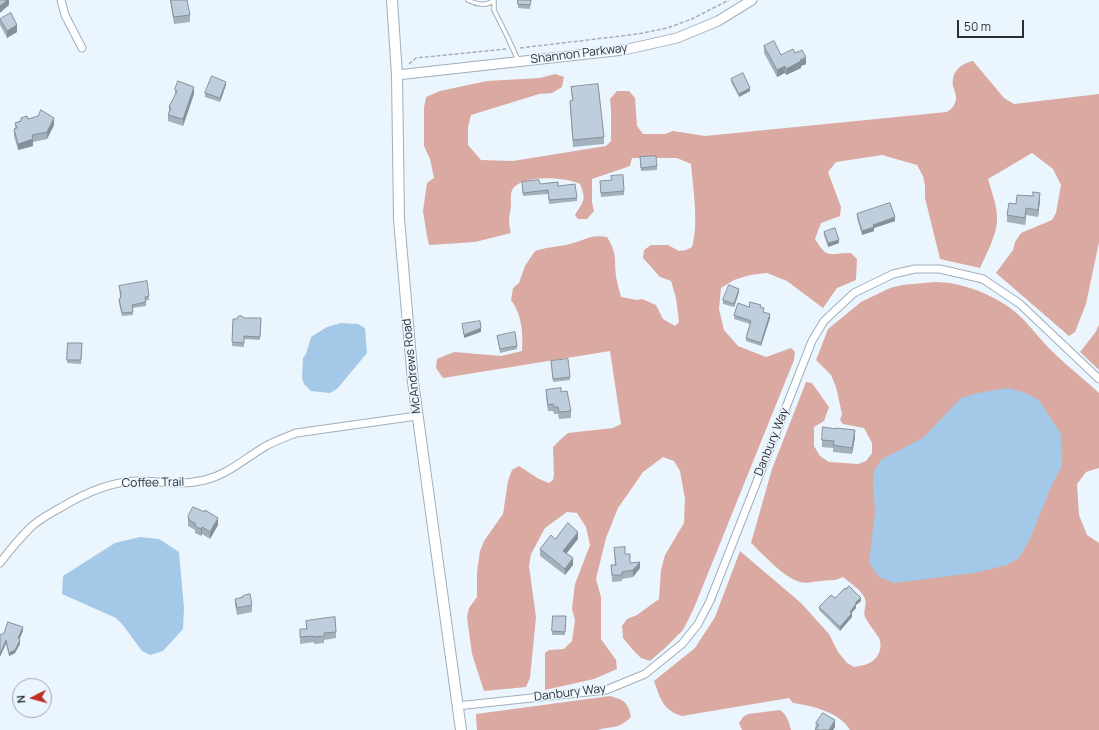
<!DOCTYPE html>
<html>
<head>
<meta charset="utf-8">
<style>
	body { margin:0 }
	#map { position:relative; width:1099px; height:730px; overflow:hidden; background:#ebf5fe; font-family:Manrope,sans-serif }
	canvas { display:block }
	.north { position:absolute; left:12px; top:678px; width:40px; height:40px; box-sizing:border-box; background:#ebf5fe; border:1px solid #9ea6ae; border-radius:50%; rotate:264deg; font-size:11px; font-weight:700; line-height:16px; text-align:center; color:#2a3036 }
	.north::after { content:''; display:block; margin:auto; width:14px; height:18px; background:#bd2f24; clip-path:polygon(50% 0,100% 100%,50% 72%,0 100%) }
	.scale { position:absolute; left:957px; top:20px; width:67px; height:18px; box-sizing:border-box; border:2px solid #2a3036; border-top:0; padding-left:5px; font-size:12px; line-height:14px; white-space:nowrap; color:#2a3036; -webkit-text-stroke:3px #ebf5fe; paint-order:stroke }
</style>
</head>
<body>
<div id="map">
<canvas width="1099" height="730"></canvas>
<div class="north">N</div>
<div class="scale">50 m</div>
</div>
<script>
const context = document.querySelector('canvas').getContext('2d');
context.lineJoin = 'round';
function fillPath(path, color) { context.fillStyle = color; context.fill(path, 'evenodd'); }
function trace(path, color, width, dash) { context.strokeStyle = color; context.lineWidth = width; context.lineCap = dash ? 'butt' : 'round'; context.setLineDash(dash || []); context.stroke(path); }
function write(font, color, halo, rows, align = 'center') {
  context.font = font + ' Manrope,sans-serif'; context.lineWidth = 3; context.setLineDash([]); context.textBaseline = 'middle'; context.strokeStyle = halo; context.fillStyle = color; for (const [text, x, y, turn = 0] of rows) {
    context.save(); context.translate(x, y); context.rotate((+turn || 0) * Math.PI / 180); context.textAlign = isNaN(turn) ? turn : align; if (halo) context.strokeText(text, 0, 0); context.fillText(text, 0, 0); context.restore();
  }
}
const forest = new Path2D(`
	M 973,61 L 1004,98 L 1014,104 L 1099,94 L 1099,242 L 1086,304 L 1075,332 L 1069,336 L 996,273 L 1013,250 L 1015,242 L 1021,233 L 1052,220 L 1056,213 L 1061,185 L 1053,169 L 1032,153 L 988,179 C 992,193 998,208 997,222 C 996,236 986,255 980,268 L 940,259 L 925,198 L 925,186 L 923,176 L 917,165 L 882,155 L 836,162 L 828,172 L 841,207 L 840,216 L 821,223 L 815,239 C 828,260 828,253 851,253 L 857,259 L 856,280 L 837,288 L 823,308 L 787,281 L 767,273 L 750,275 L 734,280 L 721,288 L 719,309 L 724,330 L 738,346 L 766,357 L 791,348 L 795,352 L 794,360 L 694,608 L 683,630 L 665,648 L 650,661 L 641,658 L 632,649 L 623,638 L 622,626 L 627,619 L 637,615 L 659,599 L 661,570 L 665,555 L 684,523 L 685,499 L 680,471 L 674,461 L 663,457 L 643,472 L 618,508 L 606,538 L 596,579 L 601,597 L 601,639 L 616,660 L 617,669 L 594,679 L 545,690 L 545,653 L 549,650 L 564,649 L 572,641 L 575,620 L 572,609 L 575,584 L 590,545 L 586,527 L 577,513 L 567,512 L 545,528 L 531,554 L 529,566 L 536,617 L 530,678 L 526,687 L 484,691 L 472,654 L 467,617 L 469,608 L 477,597 L 477,572 L 480,551 L 484,541 L 503,514 L 508,481 L 512,470 L 519,466 L 539,479 L 549,483 L 553,480 L 554,474 L 553,447 L 560,440 L 568,433 L 613,428 L 621,424 L 610,351 L 443,378 L 436,368 L 437,359 L 454,352 L 501,356 L 522,351 C 523,334 522,314 511,300 L 513,288 L 519,283 L 525,266 L 535,251 C 546,247 558,247 570,244 C 585,240 591,234 607,237 C 619,256 613,262 617,281 C 618,287 620,292 621,297 L 637,300 L 642,299 L 656,305 L 663,319 L 675,326 L 679,322 L 676,298 L 671,281 L 660,277 L 643,258 L 644,250 L 651,245 L 668,245 L 679,251 L 686,250 L 692,247 C 699,224 693,188 691,164 L 677,158 L 632,158 L 630,166 L 592,179 L 592,202 L 594,211 L 587,219 L 578,219 L 575,215 C 583,201 587,201 580,184 C 566,177 521,174 512,190 C 510,196 511,200 511,205 C 511,210 509,216 509,221 C 509,225 510,229 511,233 L 475,242 L 429,245 L 427,236 L 423,211 L 427,183 L 434,178 L 430,159 L 424,146 L 424,108 L 426,97 L 440,91 L 487,81 L 540,78 L 555,74 L 564,77 L 562,87 L 552,93 L 539,94 L 471,115 L 468,127 L 468,145 L 481,160 L 513,161 L 606,146 L 611,141 L 611,110 L 610,99 L 617,91 L 629,91 L 635,98 L 637,126 L 643,134 L 665,134 L 673,131 L 705,136 L 947,112 C 949,110 953,108 954,105 C 958,99 955,92 953,86 C 951,72 960,64 973,61 Z
	M 935,282 C 965,282 1003,298 1024,320 C 1035,332 1045,345 1057,356 C 1071,369 1085,380 1099,393 L 1099,468 L 1086,472 L 1077,484 L 1079,515 L 1087,535 L 1099,543 L 1099,730 L 850,730 C 839,712 813,706 793,703 L 789,698 L 682,716 C 662,710 660,697 654,681 L 695,648 L 715,617 L 740,551 L 801,603 L 829,634 L 838,652 L 847,663 L 854,667 C 859,666 867,665 871,662 C 879,658 883,646 879,638 C 875,631 869,625 865,617 C 863,611 867,605 865,599 C 862,590 850,583 843,577 C 832,582 833,579 822,581 C 815,581 808,584 800,582 C 783,577 764,555 751,543 L 772,469 L 806,382 L 812,383 L 829,407 L 824,421 L 814,427 L 814,446 L 820,456 L 829,462 L 858,464 L 866,461 L 872,453 L 872,443 L 864,428 L 843,424 L 840,420 L 842,414 L 836,387 L 831,375 L 816,360 L 828,329 L 861,302 L 890,288 L 902,285 Z
	M 1099,325 L 1099,370 L 1080,352 L 1095,333 Z
	M 610,696 C 624,700 628,702 631,717 C 617,730 616,725 597,730 L 477,730 L 476,714 Z
	M 780,710 C 787,715 789,722 791,730 L 742,730 L 739,723 L 743,717 L 748,714 Z`);
const water = new Path2D(`
	M 341,323 L 358,324 L 365,328 L 367,353 L 337,389 L 330,393 L 311,391 L 304,384 L 302,378 L 303,358 L 306,354 L 311,337 L 327,327 Z
	M 1008,388 L 1023,392 L 1039,400 L 1061,434 L 1062,466 L 1051,487 L 1030,539 L 1019,558 L 1007,565 L 974,573 L 894,583 L 879,577 L 869,563 L 875,512 L 873,481 L 874,471 L 882,459 L 923,438 L 961,398 L 978,393 Z
	M 140,537 L 159,539 L 179,552 L 184,608 L 183,629 L 163,651 L 150,655 L 142,651 L 123,625 L 116,618 L 62,594 L 63,576 L 115,543 Z`);
const path = new Path2D(`
	M 520,48 L 638,34 L 667,28 L 692,19 L 729,0
	M 409,64 L 416,58 L 506,49`);
const service = new Path2D(`
	M 468,0 C 475,4 487,7 494,0
	M 494,0 L 494,10 L 508,38 L 518,60`);
const minor = new Path2D(`
	M 61,0 L 65,15 L 82,48
	M 0,563 C 9,551 19,539 30,528 C 38,520 49,514 60,508 C 83,494 108,482 136,481 C 161,481 180,486 205,480 C 229,474 245,458 266,446 C 275,441 286,437 296,433 L 417,416
	M 457,706 L 606,690 L 645,674 L 682,644 L 698,624 L 710,601 L 812,341 L 824,321 L 854,293 L 893,274 L 915,269 L 940,269 L 983,279 L 1020,304 L 1099,379`);
const tertiary = new Path2D(`
	M 397,75 L 624,50 L 677,38 L 718,21 L 752,0`);
const secondary = new Path2D(`
	M 392,0 L 397,75 L 399,219 L 413,382 L 461,730`);
const wall = new Path2D(`
	M 170,0 L 187,0 L 190,15 L 190,22 L 174,24 Z
	M 518,0 L 531,0 L 530,9 L 518,8 Z
	M 0,19 L 17,32 L 7,38 L 0,25 Z
	M 764,46 L 781,55 L 795,53 L 806,64 L 801,66 L 801,68 L 786,75 L 785,73 L 777,77 L 764,53 Z
	M 731,79 L 750,91 L 739,97 L 731,82 Z
	M 226,85 L 220,102 L 205,97 L 205,93 Z
	M 571,87 L 604,137 L 604,144 L 573,147 L 570,107 L 570,101 L 572,100 Z
	M 175,90 L 194,94 L 183,126 L 168,121 L 168,115 L 169,111 L 169,107 L 175,96 Z
	M 21,118 L 28,119 L 54,125 L 47,139 L 33,142 L 33,146 L 18,150 L 14,136 L 14,129 L 15,129 L 15,123 L 21,121 Z
	M 640,157 L 657,166 L 657,170 L 641,171 Z
	M 522,182 L 558,186 L 577,198 L 577,201 L 549,204 L 548,194 L 523,196 Z
	M 600,185 L 624,191 L 624,195 L 601,197 Z
	M 1040,200 L 1038,217 L 1026,215 L 1025,225 L 1007,222 L 1007,215 L 1016,204 Z
	M 857,214 L 895,221 L 874,228 L 874,231 L 862,235 L 857,218 Z
	M 824,232 L 839,243 L 828,247 L 824,235 Z
	M 119,286 L 149,296 L 149,300 L 146,300 L 146,306 L 133,308 L 133,315 L 122,316 L 119,303 L 119,299 L 120,299 L 120,297 Z
	M 739,292 L 734,307 L 723,304 L 723,300 Z
	M 749,307 L 761,307 L 764,312 L 770,318 L 761,346 L 746,341 L 746,338 L 750,324 L 734,319 L 734,315 Z
	M 244,318 L 261,318 L 260,340 L 244,339 L 244,347 L 232,346 L 233,319 Z
	M 497,336 L 517,346 L 517,349 L 500,353 Z
	M 68,343 L 82,343 L 81,364 L 67,363 Z
	M 551,361 L 570,377 L 570,380 L 553,382 Z
	M 546,390 L 561,392 L 571,411 L 571,418 L 559,419 L 558,414 L 554,414 L 553,411 L 548,411 L 546,397 Z
	M 836,429 L 855,437 L 852,454 L 833,452 L 833,448 L 822,447 L 822,440 Z
	M 188,517 L 218,525 L 210,539 L 202,534 L 201,536 L 195,533 L 195,530 L 188,526 Z
	M 555,539 L 578,539 L 566,553 L 573,565 L 565,575 L 540,556 L 540,549 Z
	M 614,548 L 625,554 L 630,563 L 640,568 L 633,577 L 622,579 L 622,581 L 612,582 L 611,565 L 615,565 Z
	M 243,597 L 252,605 L 252,612 L 237,615 L 235,605 L 235,599 Z
	M 835,598 L 861,601 L 856,605 L 856,608 L 851,613 L 852,617 L 840,631 L 819,610 L 819,607 Z
	M 553,616 L 566,616 L 565,635 L 552,635 Z
	M 306,621 L 336,632 L 336,638 L 324,640 L 324,643 L 314,644 L 314,642 L 300,644 L 300,629 L 306,629 Z
	M 23,631 L 19,640 L 20,644 L 15,653 L 9,656 L 6,644 L 0,635 Z
	M 816,723 L 835,727 L 833,730 L 815,730 Z`);
const shadedWall = new Path2D(`
	M 7,0 L 9,0 L 9,5 L 0,13 L 0,6 Z
	M 17,25 L 17,32 L 7,38 L 7,31 Z
	M 806,57 L 806,64 L 801,66 L 801,68 L 786,75 L 786,69 Z
	M 785,66 L 785,73 L 777,77 L 777,70 Z
	M 226,82 L 226,85 L 220,102 L 220,98 Z
	M 194,87 L 194,94 L 183,126 L 183,119 Z
	M 750,88 L 750,91 L 739,97 L 739,94 Z
	M 54,118 L 54,125 L 47,139 L 47,132 Z
	M 33,139 L 33,146 L 18,150 L 18,144 Z
	M 1040,193 L 1040,200 L 1038,217 L 1038,210 Z
	M 1026,208 L 1026,215 L 1025,225 L 1025,218 Z
	M 895,217 L 895,221 L 874,228 L 874,231 L 862,235 L 862,231 L 873,225 Z
	M 839,240 L 839,243 L 828,247 L 828,243 Z
	M 739,289 L 739,292 L 734,307 L 734,304 Z
	M 770,314 L 770,318 L 761,346 L 761,343 Z
	M 481,328 L 481,332 L 464,338 L 464,335 Z
	M 855,430 L 855,437 L 852,454 L 852,448 Z
	M 218,518 L 218,525 L 210,539 L 210,532 Z
	M 202,527 L 202,534 L 201,536 L 201,529 Z
	M 578,532 L 578,539 L 563,558 L 563,551 Z
	M 573,558 L 573,565 L 565,575 L 565,569 Z
	M 640,562 L 640,568 L 633,577 L 633,570 Z
	M 861,598 L 861,601 L 856,605 L 856,602 Z
	M 856,604 L 856,608 L 850,615 L 850,612 Z
	M 852,613 L 852,617 L 840,631 L 840,627 Z
	M 23,627 L 23,631 L 18,642 L 18,638 Z
	M 6,640 L 6,644 L 0,657 L 0,654 Z
	M 20,640 L 20,644 L 15,653 L 9,656 L 9,653 Z
	M 835,720 L 835,727 L 833,730 L 829,730 Z`);
const building = new Path2D(`
	M 0,0 L 7,0 L 0,6 Z
	M 171,0 L 187,0 L 190,15 L 174,17 Z
	M 518,0 L 531,0 L 530,5 L 518,4 Z
	M 11,13 L 17,25 L 7,31 L 0,19 Z
	M 774,41 L 781,55 L 793,49 L 795,53 L 802,50 L 806,57 L 800,60 L 801,61 L 786,69 L 785,66 L 777,70 L 764,46 Z
	M 743,73 L 750,88 L 739,94 L 731,79 Z
	M 212,76 L 226,82 L 220,98 L 205,93 Z
	M 178,81 L 194,87 L 183,119 L 168,115 L 171,108 L 169,107 L 177,91 L 175,90 Z
	M 598,84 L 604,137 L 573,140 L 570,101 L 573,100 L 571,87 Z
	M 41,110 L 54,118 L 47,132 L 32,135 L 33,139 L 18,144 L 14,129 L 17,128 L 15,123 L 21,121 L 21,118 L 27,116 L 28,119 L 38,116 Z
	M 656,156 L 657,166 L 641,168 L 640,157 Z
	M 623,175 L 624,191 L 601,193 L 600,181 L 612,180 L 611,176 Z
	M 539,180 L 540,184 L 558,182 L 558,186 L 575,184 L 577,198 L 549,200 L 548,190 L 523,193 L 522,182 Z
	M 1033,192 L 1040,193 L 1038,210 L 1026,208 L 1025,218 L 1007,215 L 1009,203 L 1016,204 L 1017,195 L 1033,196 Z
	M 890,203 L 895,217 L 873,225 L 874,227 L 862,231 L 857,214 Z
	M 835,228 L 839,240 L 828,243 L 824,232 Z
	M 147,281 L 149,296 L 145,297 L 146,302 L 132,305 L 133,312 L 122,313 L 119,299 L 120,299 L 121,294 L 119,286 Z
	M 729,285 L 739,289 L 734,304 L 723,300 Z
	M 750,302 L 761,305 L 760,307 L 764,308 L 763,312 L 770,314 L 761,343 L 746,338 L 751,321 L 734,315 L 738,303 L 749,307 Z
	M 239,316 L 242,316 L 244,318 L 261,318 L 260,337 L 244,336 L 244,343 L 232,342 L 233,319 L 236,319 Z
	M 480,321 L 481,328 L 464,335 L 462,324 Z
	M 515,332 L 517,346 L 500,349 L 497,336 Z
	M 68,343 L 82,343 L 81,360 L 67,360 Z
	M 568,359 L 570,377 L 553,379 L 551,361 Z
	M 561,388 L 561,392 L 567,391 L 571,411 L 559,412 L 558,407 L 554,407 L 553,404 L 548,405 L 546,390 Z
	M 823,427 L 836,429 L 836,428 L 855,430 L 852,448 L 833,445 L 834,441 L 822,440 Z
	M 193,507 L 205,512 L 205,510 L 218,518 L 210,532 L 202,527 L 201,529 L 195,526 L 196,524 L 188,519 L 189,518 L 188,517 Z
	M 568,523 L 578,532 L 563,551 L 573,558 L 565,569 L 540,549 L 551,535 L 555,539 Z
	M 625,547 L 625,554 L 630,554 L 630,563 L 640,562 L 633,570 L 622,572 L 622,575 L 612,575 L 611,565 L 616,565 L 614,548 Z
	M 849,586 L 861,598 L 856,602 L 856,604 L 850,612 L 852,613 L 840,627 L 819,607 L 831,595 L 835,598 L 845,588 L 846,589 Z
	M 250,594 L 252,605 L 237,608 L 235,599 L 243,597 L 243,596 Z
	M 553,616 L 566,616 L 565,632 L 552,631 Z
	M 335,617 L 336,632 L 324,633 L 324,636 L 314,637 L 314,636 L 300,637 L 300,629 L 307,629 L 306,621 Z
	M 8,622 L 23,627 L 18,638 L 20,640 L 15,650 L 9,653 L 6,640 L 0,654 L 0,635 L 4,633 Z
	M 823,713 L 835,720 L 829,730 L 815,730 L 819,725 L 816,723 Z`);
const streetNames = [
	["Shannon Parkway",579,54,-7],
	["McAndrews Road",412,366,-96],
	["Danbury Way",772,442,-68],
	["Coffee Trail",153,483,-1],
	["Danbury Way",570,693,-7]
];
fillPath(forest, '#daa9a1');
fillPath(water, '#a4c8e7');
trace(service, '#9fafbd', 5.5);
trace(minor, '#9fafbd', 9);
trace(tertiary, '#9fafbd', 11);
trace(secondary, '#9fafbd', 12);
trace(path, '#a6afb7', 1.5, [4, 2]);
trace(service, '#fff', 3.5);
trace(minor, '#fff', 7);
trace(tertiary, '#fff', 9);
trace(secondary, '#fff', 10);
fillPath(wall, '#a3b1bd');
fillPath(shadedWall, '#85909a');
fillPath(building, '#becedc');
trace(building, '#85909a', 1);
write('12px', '#2a3036', '#ebf5fe', streetNames);
</script>
</body>
</html>
